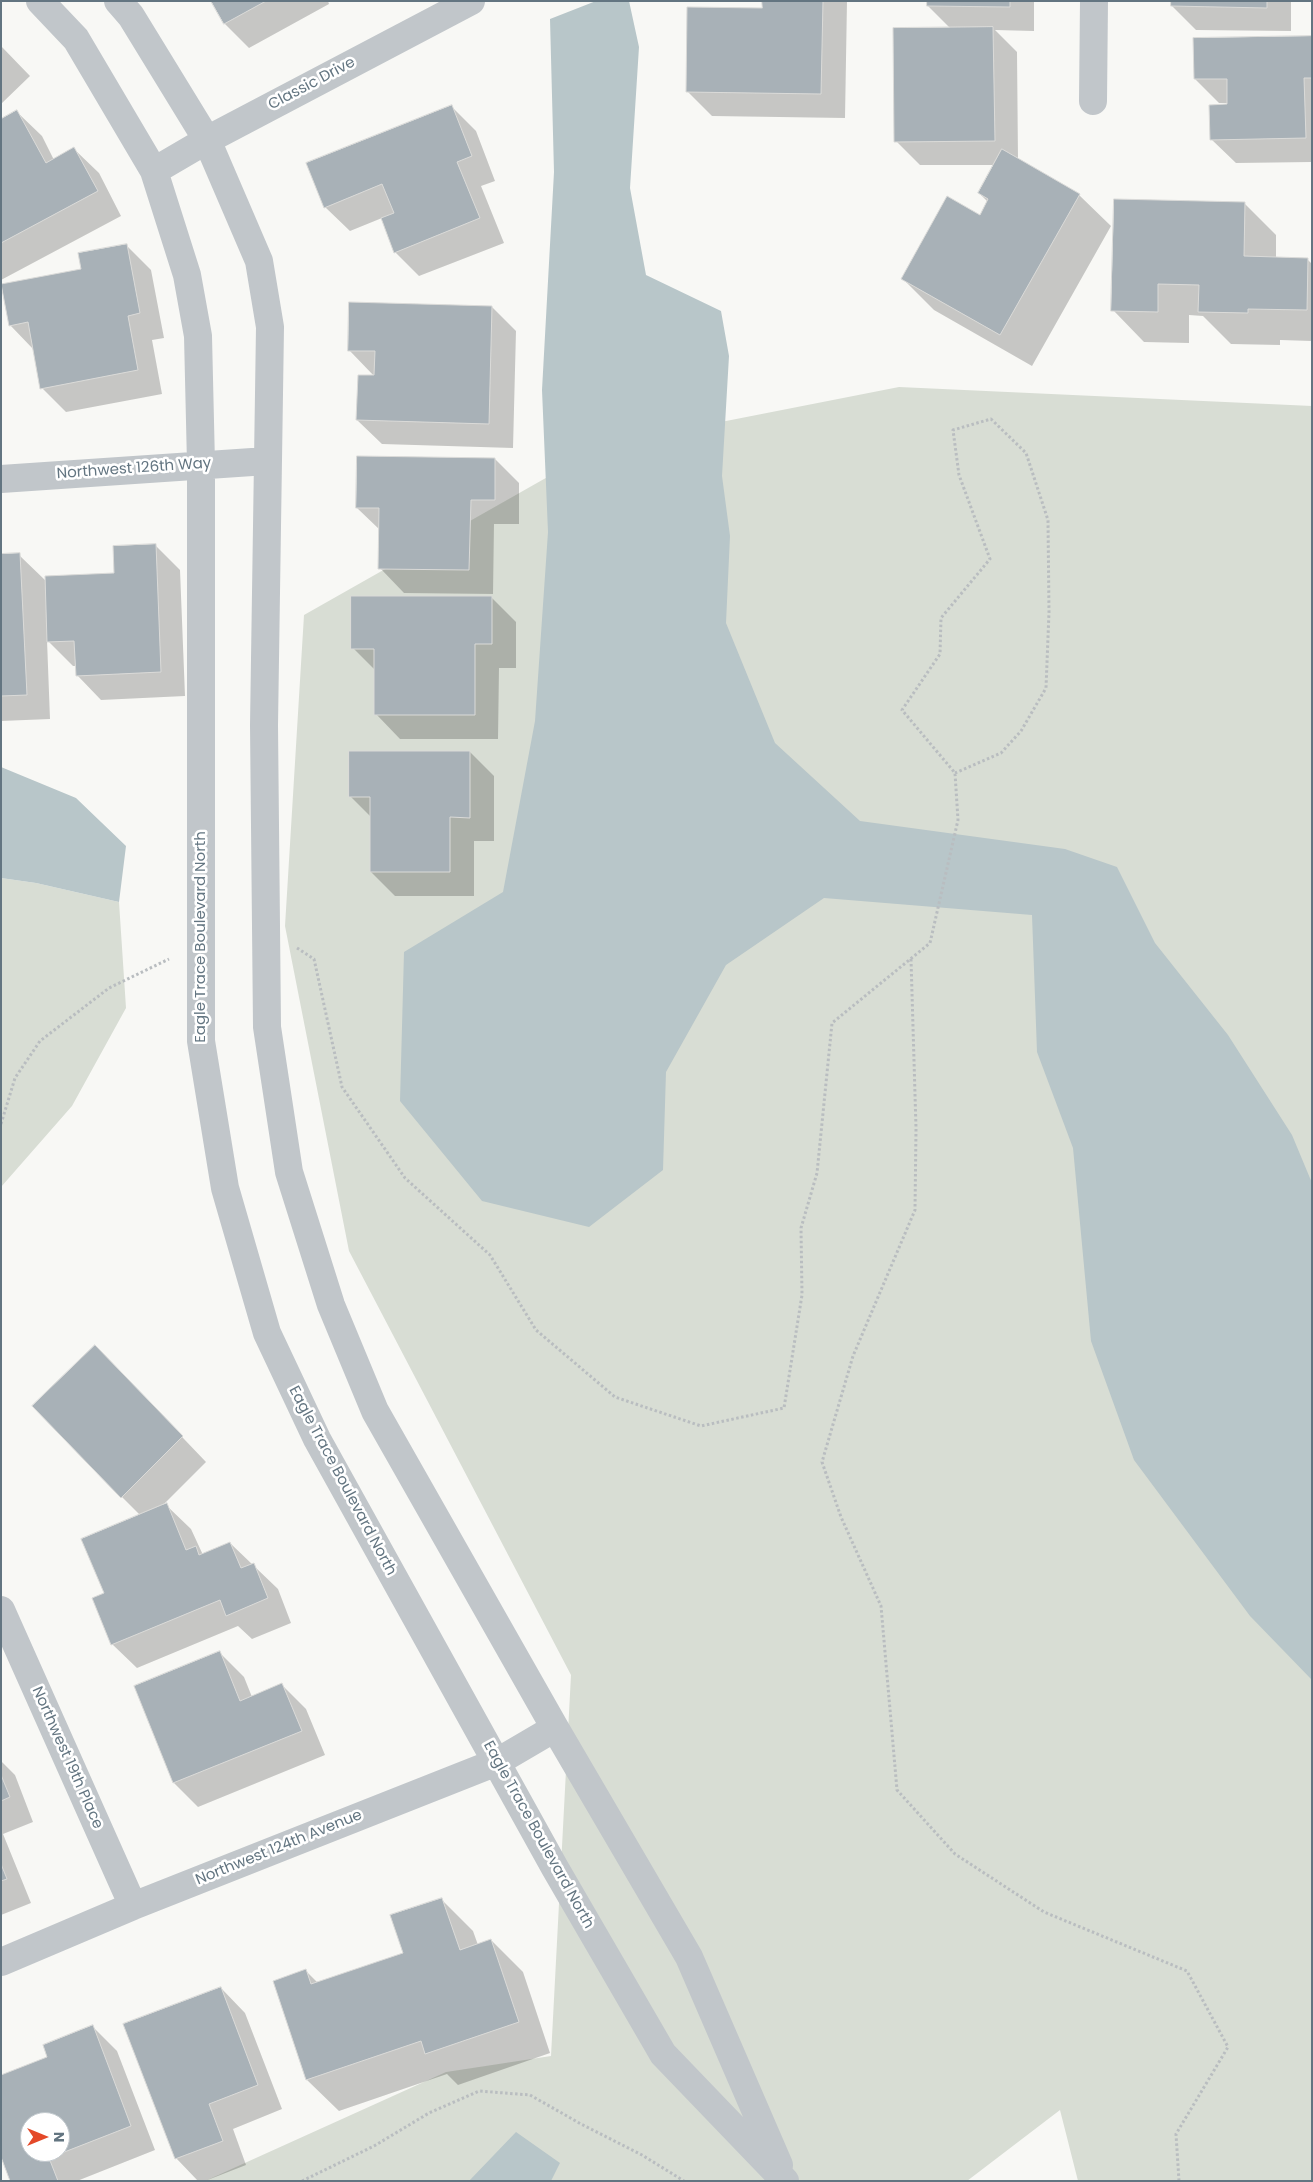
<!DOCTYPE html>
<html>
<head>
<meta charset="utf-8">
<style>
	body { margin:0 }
	#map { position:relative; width:1313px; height:2182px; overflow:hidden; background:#f8f8f5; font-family:Poppins,sans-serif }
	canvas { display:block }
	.frame { position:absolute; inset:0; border:2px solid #637581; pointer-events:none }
	.north { position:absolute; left:20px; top:2112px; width:50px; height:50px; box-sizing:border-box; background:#fff; border:1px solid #c1c8cd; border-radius:50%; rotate:90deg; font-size:14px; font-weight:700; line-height:20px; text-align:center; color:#637581 }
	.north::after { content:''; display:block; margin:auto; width:18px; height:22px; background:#e44929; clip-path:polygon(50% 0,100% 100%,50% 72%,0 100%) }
</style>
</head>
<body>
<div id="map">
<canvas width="1313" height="2182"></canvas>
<div class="frame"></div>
<div class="north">N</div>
</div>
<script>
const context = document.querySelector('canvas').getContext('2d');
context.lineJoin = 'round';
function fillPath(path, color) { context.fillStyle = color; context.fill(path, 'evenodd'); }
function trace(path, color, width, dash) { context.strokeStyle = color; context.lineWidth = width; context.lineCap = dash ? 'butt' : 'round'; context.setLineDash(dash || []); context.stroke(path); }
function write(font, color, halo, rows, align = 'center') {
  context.font = font + ' Poppins,sans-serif'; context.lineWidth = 5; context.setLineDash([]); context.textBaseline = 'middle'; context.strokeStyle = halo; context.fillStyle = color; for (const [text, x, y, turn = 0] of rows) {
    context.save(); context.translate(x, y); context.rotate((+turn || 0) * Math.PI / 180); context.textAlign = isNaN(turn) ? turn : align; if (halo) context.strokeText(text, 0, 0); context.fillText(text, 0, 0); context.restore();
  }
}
const green = new Path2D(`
	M 899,387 L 1312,406 L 1312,2181 L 1078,2181 L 1060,2110 L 967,2181 L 205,2181 L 446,2072 L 551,2056 L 571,1675 L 349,1251 L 285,926 L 304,615 L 604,445 Z
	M 1,878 L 36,883 L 119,902 L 126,1008 L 72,1106 L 1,1187 Z`);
const water = new Path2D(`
	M 596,1 L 629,1 L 639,47 L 630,188 L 646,275 L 721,311 L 729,356 L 722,476 L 730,536 L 726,623 L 775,743 L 860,821 L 1065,849 L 1117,867 L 1155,943 L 1228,1035 L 1292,1135 L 1312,1183 L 1312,1680 L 1250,1616 L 1134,1460 L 1091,1341 L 1073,1148 L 1037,1052 L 1032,915 L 824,898 L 726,965 L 666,1072 L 663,1170 L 589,1227 L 482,1201 L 400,1101 L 404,952 L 503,892 L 535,721 L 548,532 L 542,390 L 554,172 L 550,19 Z
	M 1,767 L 76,798 L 126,846 L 119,902 L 36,883 L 1,878 Z
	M 516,2132 L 560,2163 L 551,2181 L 469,2181 Z`);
const shadow = new Path2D(`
	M 213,1 L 328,1 L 329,4 L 249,48 L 225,24 Z
	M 763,1 L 847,1 L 845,118 L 712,116 L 687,91 L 763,9 Z
	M 929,1 L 1034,1 L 1034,31 L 995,30 L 1017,52 L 1018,160 L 1079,195 L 1111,226 L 1032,366 L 934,310 L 902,278 L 980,217 L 988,202 L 979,193 L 995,165 L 920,165 L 896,141 L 951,29 L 928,6 Z
	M 1172,1 L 1291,1 L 1291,31 L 1196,30 L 1172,6 Z
	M 1312,38 L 1312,162 L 1236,163 L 1211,139 L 1231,103 L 1219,103 L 1195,79 Z
	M 1,46 L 30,76 L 1,104 Z
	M 451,106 L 476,131 L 495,181 L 481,186 L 504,243 L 419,276 L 395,252 L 382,218 L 350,231 L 325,207 Z
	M 17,112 L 42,136 L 54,160 L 74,149 L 99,173 L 121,216 L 1,280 L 1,121 Z
	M 1245,204 L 1276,235 L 1276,258 L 1307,259 L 1312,264 L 1312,341 L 1280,340 L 1280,345 L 1231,344 L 1203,316 L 1189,315 L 1189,343 L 1144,342 L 1113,310 Z
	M 126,245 L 151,270 L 164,338 L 152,340 L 162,394 L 66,412 L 42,388 L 34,350 L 10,325 L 82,270 Z
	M 492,307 L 516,331 L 513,448 L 382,444 L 357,420 L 375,377 L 349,350 Z
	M 495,459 L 519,483 L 519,524 L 494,524 L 493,594 L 404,593 L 380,568 L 380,530 L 357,508 Z
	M 155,545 L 180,570 L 185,696 L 101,700 L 77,675 L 76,666 L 73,666 L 47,640 L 50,719 L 1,721 L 1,555 L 19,555 L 46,581 L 115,574 Z
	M 492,598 L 516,622 L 516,668 L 499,668 L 498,739 L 400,739 L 376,714 L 376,671 L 353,648 Z
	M 470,752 L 494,776 L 494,841 L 474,841 L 474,896 L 395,896 L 371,872 L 371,817 L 350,796 Z
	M 119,1371 L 206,1462 L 160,1508 L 166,1505 L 191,1529 L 203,1555 L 230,1543 L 278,1589 L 291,1623 L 252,1639 L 238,1626 L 137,1668 L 112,1644 L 105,1594 L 141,1516 L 122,1497 Z
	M 219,1652 L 244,1677 L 252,1697 L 282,1685 L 306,1709 L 325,1755 L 198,1807 L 174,1783 Z
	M 1,1761 L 15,1775 L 33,1822 L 3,1834 L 31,1903 L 1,1915 Z
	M 441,1899 L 473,1931 L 478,1945 L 491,1940 L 523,1972 L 550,2053 L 458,2085 L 447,2074 L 339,2111 L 307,2080 L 306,1971 L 318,1983 L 405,1954 Z
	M 221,1988 L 245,2013 L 282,2109 L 233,2129 L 246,2165 L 205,2181 L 198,2181 L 176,2158 Z
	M 93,2027 L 117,2051 L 155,2150 L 77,2181 L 12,2181 L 49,2058 ZM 30,2122 L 60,2122 L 60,2152 L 30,2152 Z`);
const building = new Path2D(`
	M 211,1 L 266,1 L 224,24 Z
	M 762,1 L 823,1 L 821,94 L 686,92 L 687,7 L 762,8 Z
	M 927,1 L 1010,1 L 1010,7 L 927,6 Z
	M 1171,1 L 1267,1 L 1267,8 L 1171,6 Z
	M 993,27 L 995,141 L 894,142 L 893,28 Z
	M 1312,36 L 1312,78 L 1304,78 L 1306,138 L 1210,140 L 1209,105 L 1227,104 L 1227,79 L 1194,79 L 1193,38 Z
	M 452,105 L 472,156 L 457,162 L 480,218 L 394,253 L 381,218 L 394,213 L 382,184 L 324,208 L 306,163 Z
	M 17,110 L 46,163 L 74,147 L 98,191 L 1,243 L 1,119 Z
	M 1002,149 L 1080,194 L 1000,335 L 901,279 L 947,196 L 980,215 L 988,199 L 978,193 Z
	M 1114,199 L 1245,202 L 1244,256 L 1308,258 L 1307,310 L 1248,309 L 1248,313 L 1198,312 L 1199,285 L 1158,284 L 1158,312 L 1111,311 Z
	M 127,244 L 140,313 L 128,316 L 138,370 L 40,389 L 28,322 L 9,326 L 1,284 L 81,269 L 78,253 Z
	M 349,302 L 492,306 L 489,424 L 356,420 L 358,375 L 374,375 L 375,351 L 348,351 Z
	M 357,456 L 495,458 L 495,500 L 471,500 L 469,570 L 378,569 L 379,508 L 356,508 Z
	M 156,544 L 161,672 L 76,676 L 74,641 L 47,642 L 45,576 L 114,573 L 113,546 Z
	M 20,553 L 27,695 L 1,696 L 1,554 Z
	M 351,596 L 492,596 L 492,644 L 475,644 L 475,715 L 374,715 L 374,649 L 351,649 Z
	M 349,751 L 470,751 L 470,818 L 450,817 L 450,872 L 370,872 L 370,797 L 349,797 Z
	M 95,1345 L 183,1436 L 121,1498 L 32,1406 Z
	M 167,1503 L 186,1550 L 196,1546 L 199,1555 L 230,1542 L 241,1568 L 254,1563 L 268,1598 L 226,1616 L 220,1600 L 111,1645 L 92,1598 L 104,1593 L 81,1539 Z
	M 220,1651 L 240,1701 L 282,1683 L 302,1731 L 173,1783 L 134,1686 Z
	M 1,1775 L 10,1797 L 1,1801 Z
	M 1,1864 L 7,1879 L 1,1881 Z
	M 442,1898 L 460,1950 L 491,1939 L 519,2022 L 425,2054 L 421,2041 L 306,2080 L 273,1981 L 306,1969 L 311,1984 L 403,1953 L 390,1915 Z
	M 221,1987 L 258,2085 L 209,2104 L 223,2141 L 175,2159 L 123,2024 Z
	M 93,2025 L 131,2126 L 49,2158 L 58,2181 L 10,2181 L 1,2157 L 1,2075 L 47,2057 L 43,2045 ZM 30,2122 L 60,2122 L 60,2152 L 30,2152 Z`);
const path = new Path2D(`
	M 297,948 L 314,959 L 342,1087 L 405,1178 L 490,1255 L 536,1330 L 615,1397 L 701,1426 L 784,1408 L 802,1295 L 801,1228 L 817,1173 L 832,1023 L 930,943 L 958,820 L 955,773 L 902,710 L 940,654 L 941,618 L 990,559 L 959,475 L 953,430 L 991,419 L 1026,453 L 1048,520 L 1049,612 L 1046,688 L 1021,731 L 1001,753 L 955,773
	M 911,959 L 916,1128 L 915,1210 L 853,1356 L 822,1462 L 841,1517 L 881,1606 L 897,1790 L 955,1854 L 1044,1912 L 1187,1971 L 1228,2047 L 1176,2134 L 1179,2181
	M 1,1124 L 15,1078 L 40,1041 L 109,988 L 169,959
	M 302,2181 L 374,2146 L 429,2113 L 479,2091 L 530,2095 L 581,2124 L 642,2155 L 684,2181`);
const street = new Path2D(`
	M 40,1 L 76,39 L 154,171 L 187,275 L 198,336 L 201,464 L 201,1041 L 225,1188 L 267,1333 L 317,1439 L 555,1868 L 663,2054 L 785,2181
	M 118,1 L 131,16 L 207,140 L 259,261 L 270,327 L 264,725 L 267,1027 L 289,1172 L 331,1305 L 375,1411 L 555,1728 L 689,1957 L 779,2165
	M 1093,101 L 1094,1
	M 154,171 L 207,140 L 471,1
	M 1,479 L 267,461
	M 1,1610 L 133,1906
	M 1,1962 L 133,1906 L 497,1762 L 555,1728`);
const streetNames = [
	["Classic Drive",312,84,-28],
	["Northwest 126th Way",134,469,-4],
	["Eagle Trace Boulevard North",201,937,-90],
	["Eagle Trace Boulevard North",342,1481,62],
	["Northwest 19th Place",67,1758,66],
	["Eagle Trace Boulevard North",538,1835,61],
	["Northwest 124th Avenue",279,1848,-22]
];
fillPath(green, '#d8ddd4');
fillPath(water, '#b8c6c9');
fillPath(shadow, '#0003');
fillPath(building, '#a8b1b7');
trace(building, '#dadad8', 1);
trace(path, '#b9bdc0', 3, [2.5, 2.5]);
trace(street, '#c1c6ca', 28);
write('15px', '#637581', '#fff', streetNames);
</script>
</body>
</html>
